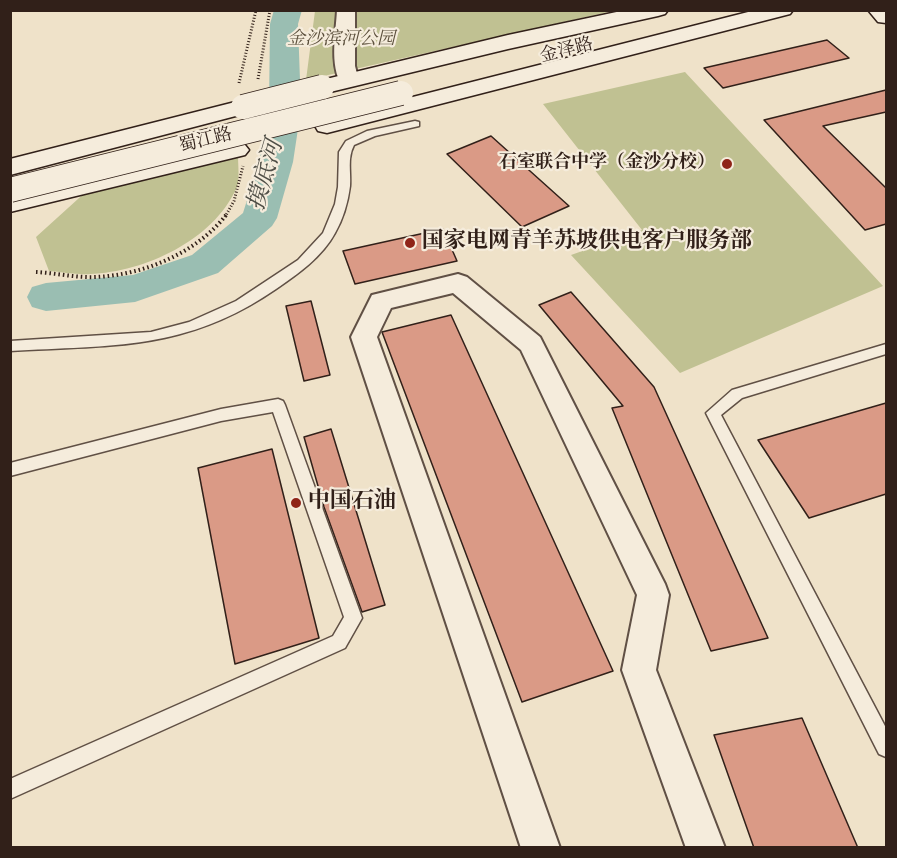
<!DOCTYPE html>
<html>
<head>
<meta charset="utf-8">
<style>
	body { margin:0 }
	#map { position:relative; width:897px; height:858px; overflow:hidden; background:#efe2c9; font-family:"Sorts Mill Goudy",serif }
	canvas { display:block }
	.frame { position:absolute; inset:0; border:12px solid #312019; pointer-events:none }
</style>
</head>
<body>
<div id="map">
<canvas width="897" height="858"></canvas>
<div class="frame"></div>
</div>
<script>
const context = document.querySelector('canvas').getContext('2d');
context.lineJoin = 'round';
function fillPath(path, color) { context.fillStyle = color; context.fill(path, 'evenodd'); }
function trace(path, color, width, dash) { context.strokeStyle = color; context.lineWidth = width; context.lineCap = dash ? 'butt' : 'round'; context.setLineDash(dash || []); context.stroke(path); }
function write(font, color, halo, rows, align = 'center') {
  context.font = font + ' "Sorts Mill Goudy","Noto Serif SC",serif'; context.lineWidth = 4.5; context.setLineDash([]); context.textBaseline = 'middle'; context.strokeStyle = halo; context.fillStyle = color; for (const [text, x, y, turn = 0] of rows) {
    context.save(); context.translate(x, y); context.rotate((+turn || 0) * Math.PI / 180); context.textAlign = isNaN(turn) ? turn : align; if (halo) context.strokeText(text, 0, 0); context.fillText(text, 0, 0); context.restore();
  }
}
const green = new Path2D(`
	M 315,11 L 613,11 L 306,80 Z
	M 685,72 L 883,286 L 680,373 L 571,255 L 642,230 L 543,104 Z
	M 238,156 C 238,166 240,180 236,189 C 213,240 145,272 90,274 C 77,275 62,272 49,271 L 36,237 L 89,189 Z`);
const river = new Path2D(`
	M 274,10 L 302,10 L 298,24 L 301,109 L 293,162 L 277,218 L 272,226 L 218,273 L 135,302 L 46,311 L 32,307 L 27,297 L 32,287 L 46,283 L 133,275 L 192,255 L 243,213 L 259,162 L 269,109 L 270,24 Z`);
const building = new Path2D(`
	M 827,40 L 849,58 L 723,88 L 704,68 Z
	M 886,90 L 886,112 L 823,126 L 886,188 L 886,224 L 865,230 L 764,120 Z
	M 491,136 L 569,206 L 522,227 L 447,154 Z
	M 443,229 L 457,261 L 355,284 L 343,251 Z
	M 571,292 L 654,387 L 768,638 L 711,651 L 612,408 L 623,406 L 539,305 Z
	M 311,301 L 330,375 L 304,381 L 286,306 Z
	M 451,315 L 613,671 L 522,702 L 382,332 Z
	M 886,403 L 886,494 L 809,518 L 758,440 Z
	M 331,429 L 385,605 L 362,612 L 324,507 L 304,437 Z
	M 272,449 L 319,638 L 235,664 L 198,468 Z
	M 802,718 L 858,848 L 754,848 L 714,735 Z`);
const pathFar1 = new Path2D(`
	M 258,79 L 270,10
	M 239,83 L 256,10
	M 225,217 L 234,201 L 243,166`);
const path = new Path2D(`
	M 36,272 C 56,273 76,278 96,277 C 143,275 197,253 226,215`);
const lane = new Path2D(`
	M 415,121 L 419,122 L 419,126 L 375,136 L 354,145 C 347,158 351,172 350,186 C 348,202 343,219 335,233 C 322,257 298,274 276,289 C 186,351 113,345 10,351 L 10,341 L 151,332 L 189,322 L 236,301 L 298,260 L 323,233 L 335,204 L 338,187 L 339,152 L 346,141 L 367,131 Z
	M 886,344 L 886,354 L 742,398 L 721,415 L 886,728 L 886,757 L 879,754 L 706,413 L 732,390 Z
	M 278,399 L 283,401 L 285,405 L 362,618 L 345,648 L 10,799 L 10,779 L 333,636 L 344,617 L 273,412 L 221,421 L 10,476 L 10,463 L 221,409 Z`);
const street = new Path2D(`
	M 337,10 L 355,10 L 355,66 L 359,81 L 356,85 L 342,85 C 329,66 336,32 337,10 Z
	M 458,274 L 467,277 L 540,337 L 665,584 L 669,595 L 656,670 L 725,848 L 686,848 L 622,670 L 637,595 L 521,350 L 453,293 L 391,308 L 377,337 L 560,848 L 521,848 L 351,337 L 372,295 Z`);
const secondary = new Path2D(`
	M 626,10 L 668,10 L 665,14 L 658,16 L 508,49 L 322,94 L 314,92 L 310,87 L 314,82 L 322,80 L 508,35 Z
	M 756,10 L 793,10 L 790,14 L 327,133 L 318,131 L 315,126 L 318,121 Z
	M 868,10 L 886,10 L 886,23 L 878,22 Z
	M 243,100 L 251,102 L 255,107 L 251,112 L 10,175 L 10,159 Z
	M 236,142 L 245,145 L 249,150 L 245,155 L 10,212 L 10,194 Z`);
const secondaryBridge = new Path2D(`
	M 243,107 L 322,87
	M 10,190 L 401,93`);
const markers = [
	[727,164,6,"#8f2418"],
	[410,243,6,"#8f2418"],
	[296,503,6,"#8f2418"]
];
const farParknames = [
	["金沙滨河公园",341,41]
];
const farStreetnames = [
	["金泽路",567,52,-14],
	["蜀江路",206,142,-14]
];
const farPoinames = [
	["石室联合中学（金沙分校）",715,164]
];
const poiNames = [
	["国家电网青羊苏坡供电客户服务部",422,243],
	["中国石油",308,503]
];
const waterNames = [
	["摸底河",268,176,-74]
];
fillPath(green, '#c0c192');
fillPath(river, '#9abeb2');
fillPath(building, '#da9a86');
trace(building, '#312019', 1.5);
trace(lane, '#605045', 3);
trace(street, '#605045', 4);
trace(secondary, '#312019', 3);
trace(pathFar1, '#312019', 3, [1, 2]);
trace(path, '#312019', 4, [1.5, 3]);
fillPath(lane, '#f5ecdc');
fillPath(street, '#f5ecdc');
fillPath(secondary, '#f5ecdc');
trace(secondaryBridge, '#312019', 26, []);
trace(secondaryBridge, '#f5ecdc', 24);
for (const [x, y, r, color] of markers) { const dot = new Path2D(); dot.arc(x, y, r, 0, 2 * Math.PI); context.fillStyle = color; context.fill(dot); trace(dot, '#f5ecdc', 2); }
write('italic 18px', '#5c503d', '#f5ecdc', farParknames);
write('18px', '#312019', '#f5ecdc', farStreetnames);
write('bold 18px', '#312019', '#f5ecdc', farPoinames, 'right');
write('bold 22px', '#312019', '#f5ecdc', poiNames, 'left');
write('italic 24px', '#504f47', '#f5ecdc', waterNames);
</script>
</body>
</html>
